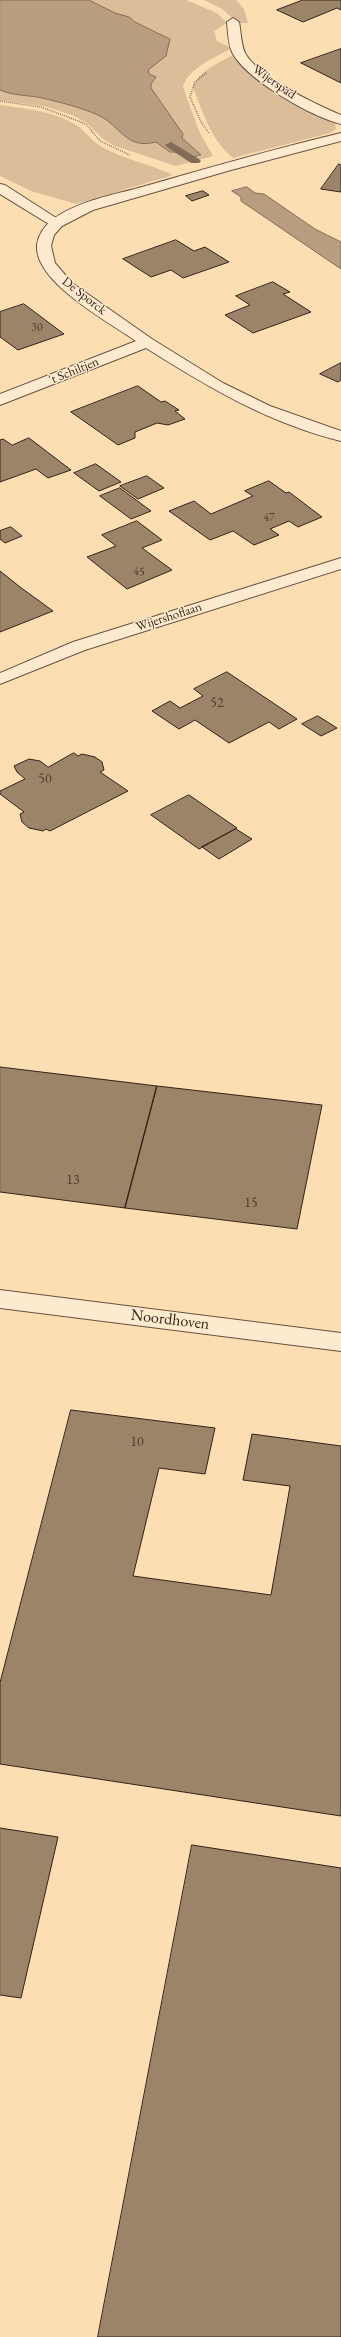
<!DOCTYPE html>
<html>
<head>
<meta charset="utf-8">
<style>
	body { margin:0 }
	canvas { display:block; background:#fddeb3 }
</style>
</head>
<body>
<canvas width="341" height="2337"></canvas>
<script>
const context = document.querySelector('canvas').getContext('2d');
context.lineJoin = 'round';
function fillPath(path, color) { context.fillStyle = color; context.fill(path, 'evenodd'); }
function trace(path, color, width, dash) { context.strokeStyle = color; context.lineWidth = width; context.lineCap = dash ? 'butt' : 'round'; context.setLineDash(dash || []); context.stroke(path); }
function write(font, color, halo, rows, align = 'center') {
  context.font = font + ' "EB Garamond",serif'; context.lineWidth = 3; context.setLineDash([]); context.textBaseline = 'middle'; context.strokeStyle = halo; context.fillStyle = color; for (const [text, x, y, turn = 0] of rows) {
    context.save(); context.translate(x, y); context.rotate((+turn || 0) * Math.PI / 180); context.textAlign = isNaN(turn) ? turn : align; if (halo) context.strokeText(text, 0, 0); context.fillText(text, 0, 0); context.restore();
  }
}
const green = new Path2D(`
	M 89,0 L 186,0 L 217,13 L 227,23 L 214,31 L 217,41 L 232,48 C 216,57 188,68 183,87 L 199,131 L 213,156 L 176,166 L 115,146 L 104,140 L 87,123 L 72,115 L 43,106 L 0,100 L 0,90 C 14,96 28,95 42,98 C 60,102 82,108 98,115 C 120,126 127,150 156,142 L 170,152 L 179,152 L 187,160 L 202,156 L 182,138 L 151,88 L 151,84 L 156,77 L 149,74 L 147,70 L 160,33 L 135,22 L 129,17 L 115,13 Z
	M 204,0 L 236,0 L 244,9 L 248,23 L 238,23 L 222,9 Z
	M 235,54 C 265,92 293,102 335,122 L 336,129 L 330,133 L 233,158 C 211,140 203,113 193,87 C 199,70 221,62 235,54 Z
	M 0,105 C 26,109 54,111 76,125 C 86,131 92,142 102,147 C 124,159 150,164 173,175 L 76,204 L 31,191 L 0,176 Z`);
const water = new Path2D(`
	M 0,0 L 89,0 L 115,13 L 129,17 L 135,22 L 170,39 L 166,56 L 148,70 L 149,74 L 156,77 L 151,84 L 151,88 L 183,134 L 182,138 L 201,155 L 187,159 L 179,152 L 170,152 L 156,142 C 126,150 121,126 98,115 C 82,108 60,102 42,98 C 28,95 14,96 0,90 Z
	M 247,187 L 255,193 L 264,194 L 315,229 L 341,242 L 341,269 L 241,201 L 241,197 L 232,191 Z`);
const stream = new Path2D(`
	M 171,142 L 199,159 L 201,161 L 199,163 L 191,163 L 167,147 L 165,145 Z`);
const building = new Path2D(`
	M 303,0 L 341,0 L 341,10 L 337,8 L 303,22 L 277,10 Z
	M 341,49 L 341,83 L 301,63 Z
	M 339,164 L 341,165 L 341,192 L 321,189 Z
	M 203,191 L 209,195 L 192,201 L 186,196 Z
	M 176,240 L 194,251 L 205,247 L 229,262 L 183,278 L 171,270 L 151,277 L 123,259 Z
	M 273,282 L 290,292 L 283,294 L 311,312 L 253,333 L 225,315 L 250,305 L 236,296 Z
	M 24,304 L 64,334 L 18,350 L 0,337 L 0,312 Z
	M 341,363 L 341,380 L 338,382 L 320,374 Z
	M 138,386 L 161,402 L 165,401 L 179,410 L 175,411 L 185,419 L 168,425 L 157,423 L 135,432 L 135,438 L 118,445 L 71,412 Z
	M 29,438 L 71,470 L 48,478 L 36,469 L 0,482 L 0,440 L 3,439 L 12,445 Z
	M 96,464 L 121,482 L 99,491 L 74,473 Z
	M 147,476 L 164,488 L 138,499 L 120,486 Z
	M 269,481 L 286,493 L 289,492 L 322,517 L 298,527 L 289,521 L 270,529 L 279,535 L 254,545 L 233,531 L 210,540 L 169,511 L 194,501 L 211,514 L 253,496 L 245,491 Z
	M 120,488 L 151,511 L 131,519 L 100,496 Z
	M 137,521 L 162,540 L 142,548 L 172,570 L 127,589 L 87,557 L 116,546 L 102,535 Z
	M 11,527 L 22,536 L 5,543 L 0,539 L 0,531 Z
	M 0,571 L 20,587 L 53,611 L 0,632 Z
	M 227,672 L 297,719 L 279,729 L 269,722 L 229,743 L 195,720 L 179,729 L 152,711 L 170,701 L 180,708 L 203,696 L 194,689 Z
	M 318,716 L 337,728 L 321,736 L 302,724 Z
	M 74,753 L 78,756 L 82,754 L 95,757 L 102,762 L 104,770 L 100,772 L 128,791 L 50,831 L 46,829 L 43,831 L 29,828 L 22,822 L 20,814 L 24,812 L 0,794 L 0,791 L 25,779 L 17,772 L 14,766 L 29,759 L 40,761 L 48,767 Z
	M 189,795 L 237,828 L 199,849 L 151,815 Z
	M 236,829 L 252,839 L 219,859 L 202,847 Z
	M 0,1067 L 157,1086 L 125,1208 L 0,1192 Z
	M 157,1086 L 322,1105 L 297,1229 L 125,1208 Z
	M 71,1410 L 215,1428 L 205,1474 L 159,1468 L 133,1576 L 271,1595 L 290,1486 L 243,1480 L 252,1434 L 341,1446 L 341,1816 L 0,1764 L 0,1683 Z
	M 0,1828 L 58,1837 L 21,1998 L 0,1995 Z
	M 192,1845 L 341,1868 L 341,2337 L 98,2337 Z`);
const path = new Path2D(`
	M 206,73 L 195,82 L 190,97 L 201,122 L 209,133
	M 0,101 L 41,107 L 86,124 L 100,141 L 130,155`);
const lane = new Path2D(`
	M 0,184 L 5,185 L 64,223 L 57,227 L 52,226 L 0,194 Z`);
const street = new Path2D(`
	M 233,18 L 239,22 C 241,32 241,44 245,53 C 258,77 315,104 341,115 L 341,124 C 312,117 245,79 232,52 C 228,43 228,32 227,22 Z
	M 341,133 L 341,141 L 231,170 L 93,210 L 62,226 L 54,235 L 51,246 L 55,263 L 72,283 L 152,339 L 223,383 L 270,406 L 341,431 L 341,441 C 268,423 208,387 146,348 L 0,405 L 0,394 L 136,341 C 109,322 34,282 37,245 C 38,236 44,226 52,220 C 77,201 113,195 142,187 C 208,168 274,149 341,133 Z
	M 341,558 L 341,569 L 85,650 L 0,684 L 0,673 L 73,642 Z
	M 0,1290 L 341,1333 L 341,1351 L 0,1308 Z`);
const farNumbernames = [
	["30",37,328],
	["47",269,518],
	["45",139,572]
];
const farStreetnames = [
	["Wijerspad",274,82,35],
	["De Sporck",84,296,38],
	["'t Schiltjen",74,371,-22],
	["Wijershoflaan",169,617,-18]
];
const numberNames = [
	["52",217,703],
	["50",45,779],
	["13",73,1180],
	["15",251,1203],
	["10",137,1442]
];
const streetNames = [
	["Noordhoven",170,1320,7]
];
fillPath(green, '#dbbe99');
fillPath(water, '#b89e7f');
trace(water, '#836c56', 1);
fillPath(stream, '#836c56');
fillPath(building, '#9c8469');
trace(building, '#332219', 1);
trace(lane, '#665140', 2);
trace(street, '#665140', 2);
trace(path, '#332219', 1.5, [0.5, 1.5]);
fillPath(lane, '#feeace');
fillPath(street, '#feeace');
write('12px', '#4d3a2d', null, farNumbernames);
write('13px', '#332219', '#feeace', farStreetnames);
write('14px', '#4d3a2d', null, numberNames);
write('16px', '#332219', '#feeace', streetNames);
</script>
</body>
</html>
